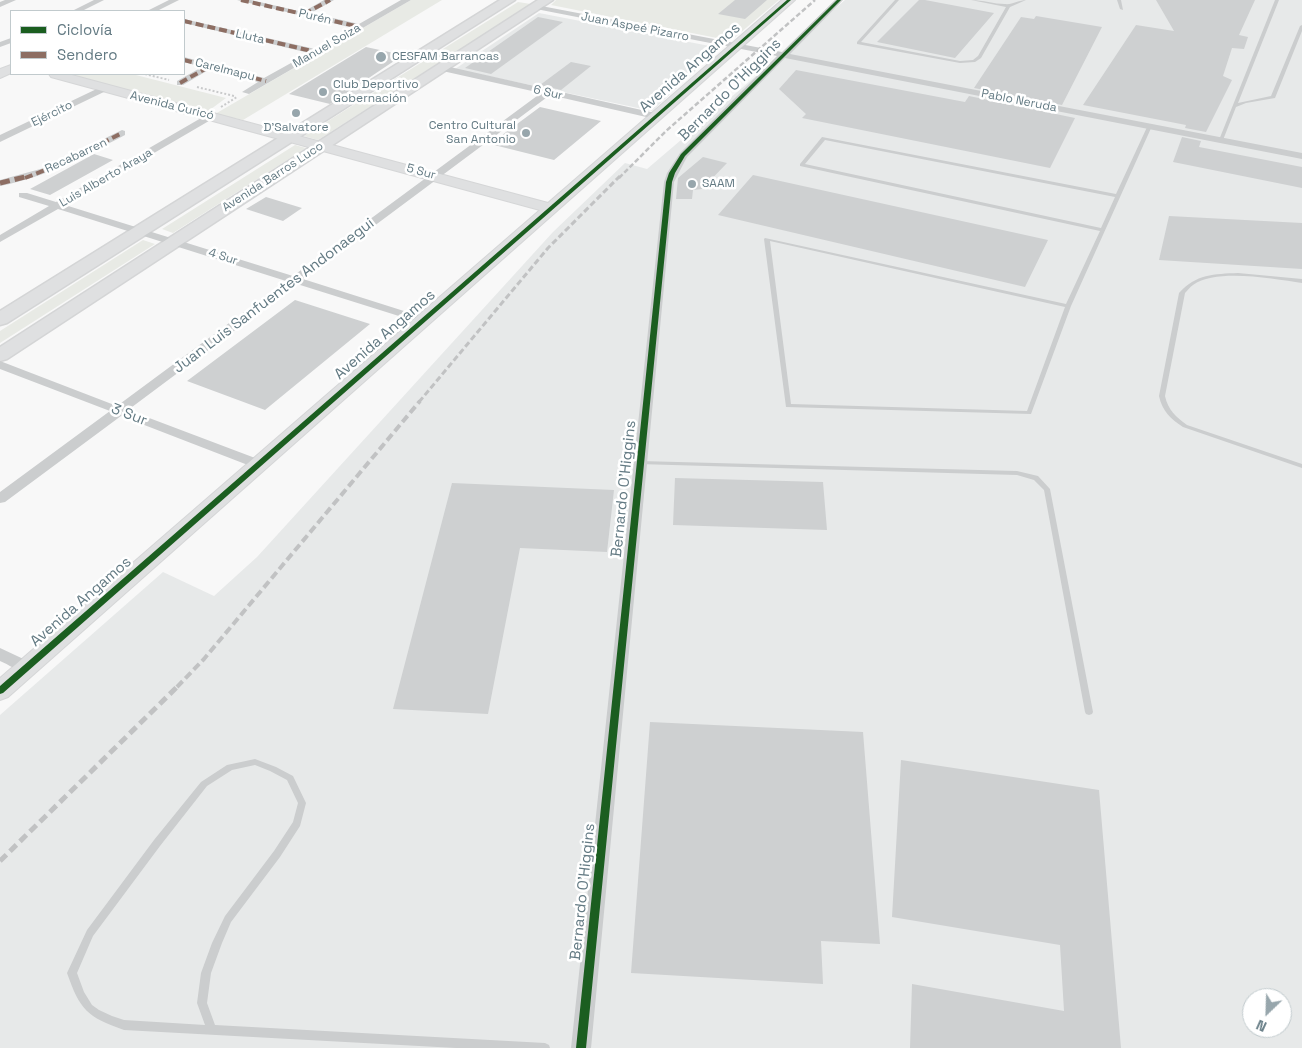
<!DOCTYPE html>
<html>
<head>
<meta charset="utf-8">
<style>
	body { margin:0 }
	#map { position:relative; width:1302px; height:1048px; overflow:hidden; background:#f8f8f8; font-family:"Space Grotesk",sans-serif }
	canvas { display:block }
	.legend { position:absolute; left:10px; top:10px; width:175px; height:65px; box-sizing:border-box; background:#fff; border:1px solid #c1cacd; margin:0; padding:6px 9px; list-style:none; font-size:15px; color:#637a83 }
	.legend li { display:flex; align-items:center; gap:10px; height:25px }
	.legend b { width:25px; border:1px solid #c1cacd }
	.north { position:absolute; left:1242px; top:988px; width:50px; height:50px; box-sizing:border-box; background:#fff; border:1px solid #c1cacd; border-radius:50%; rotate:204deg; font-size:14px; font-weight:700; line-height:20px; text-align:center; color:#637a83 }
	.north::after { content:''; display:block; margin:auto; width:18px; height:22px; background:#97a6ac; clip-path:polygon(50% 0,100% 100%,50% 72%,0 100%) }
</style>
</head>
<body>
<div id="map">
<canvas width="1302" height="1048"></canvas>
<ul class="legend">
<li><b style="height:6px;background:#1b5e20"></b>Ciclovía</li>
<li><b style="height:6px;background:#8d6e63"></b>Sendero</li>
</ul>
<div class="north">N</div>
</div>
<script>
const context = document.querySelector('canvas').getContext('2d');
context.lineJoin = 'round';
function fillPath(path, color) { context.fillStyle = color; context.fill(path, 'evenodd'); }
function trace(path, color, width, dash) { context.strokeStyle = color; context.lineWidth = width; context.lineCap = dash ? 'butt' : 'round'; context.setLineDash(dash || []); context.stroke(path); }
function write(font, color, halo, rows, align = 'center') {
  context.font = font + ' "Space Grotesk",sans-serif'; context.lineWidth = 5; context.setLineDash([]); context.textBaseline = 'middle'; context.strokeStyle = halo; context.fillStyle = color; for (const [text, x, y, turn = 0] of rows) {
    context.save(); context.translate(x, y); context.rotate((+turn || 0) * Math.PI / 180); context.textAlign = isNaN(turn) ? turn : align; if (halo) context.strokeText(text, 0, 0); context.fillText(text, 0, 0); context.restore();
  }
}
const built = new Path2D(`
	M 845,0 L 1302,0 L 1302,1048 L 0,1048 L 0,715 L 163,572 L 214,596 L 257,557 L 553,232 L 625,163 L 647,169 ZM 1252,998 L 1282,998 L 1282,1028 L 1252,1028 Z
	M 539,13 L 720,48 L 652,111 L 455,69 Z`);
const green = new Path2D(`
	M 411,0 L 442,0 L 243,120 L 215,114 Z
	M 556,0 L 779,0 L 733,39 L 727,40 L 551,5 Z
	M 518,2 L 531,4 L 318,140 L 304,136 Z
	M 68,74 L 132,74 L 226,98 L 207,112 Z
	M 295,145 L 306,148 L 173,233 L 162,229 Z
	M 143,240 L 155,244 L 0,343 L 0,331 Z`);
const building = new Path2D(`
	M 735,0 L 767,0 L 745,19 L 718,14 Z
	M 919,0 L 925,0 L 994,13 L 955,58 L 877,42 Z
	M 1156,0 L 1255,0 L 1239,35 L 1248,37 L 1244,49 L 1232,48 L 1223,76 L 1232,80 L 1206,132 L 1185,128 L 1186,125 L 1083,105 L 1136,25 L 1174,31 Z
	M 1036,16 L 1102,27 L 1062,105 L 974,88 L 1021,17 L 1034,19 Z
	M 538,17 L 563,22 L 491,74 L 465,68 Z
	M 366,47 L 403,55 L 330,104 L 289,94 Z
	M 571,62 L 591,66 L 561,90 L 540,85 Z
	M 796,70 L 965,102 L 969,96 L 1075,118 L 1050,168 L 802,118 L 806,114 L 779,89 Z
	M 540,107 L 601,121 L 554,160 L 490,144 Z
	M 1182,137 L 1201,141 L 1199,147 L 1302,167 L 1302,188 L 1173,162 Z
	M 94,154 L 113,160 L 50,195 L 30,189 Z
	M 703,157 L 727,163 L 702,189 L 693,190 L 692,199 L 676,199 L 678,178 Z
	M 753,175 L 1048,240 L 1025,287 L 718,215 Z
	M 266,197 L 302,208 L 283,221 L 246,209 Z
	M 1169,216 L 1302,223 L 1302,269 L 1159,260 Z
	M 295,300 L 370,324 L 265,410 L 187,381 Z
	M 675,478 L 823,482 L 827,530 L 673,525 Z
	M 452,483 L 614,490 L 607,552 L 520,548 L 488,714 L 393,709 Z
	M 650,722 L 863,732 L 880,944 L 821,941 L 823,984 L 631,973 Z
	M 901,760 L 1099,790 L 1121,1048 L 910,1048 L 912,984 L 1064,1011 L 1060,945 L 892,917 Z`);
const path = new Path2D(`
	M 145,74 L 169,80
	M 197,87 L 234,96
	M 221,107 L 237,97`);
const lane = new Path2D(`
	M 895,0 L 899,0 L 861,42 L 960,61 L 973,60 L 978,56 L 1006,7 L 971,0 C 983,0 994,4 1005,4 C 1012,5 1019,0 1026,0 L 1010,7 L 981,58 L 975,62 L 960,63 L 857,44 L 857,42 Z
	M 1117,0 L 1121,0 L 1123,10 L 1120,9 Z
	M 1275,0 L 1279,0 L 1238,103 L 1271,96 L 1300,26 L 1302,25 L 1302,31 L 1275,98 L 1246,103 L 1236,107 L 1223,140 L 1219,141 L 1219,140 Z
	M 1148,125 L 1152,126 L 1071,306 L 1031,414 L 786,407 L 764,239 L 765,238 L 1066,304 L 1100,231 L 800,166 L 800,164 L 822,137 L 1116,194 ZM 825,140 L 1115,197 L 1101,228 L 805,164 ZM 770,241 L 1065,307 L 1027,411 L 791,404 Z
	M 1238,273 L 1302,279 L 1302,283 C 1274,279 1217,268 1193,285 C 1190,287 1187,291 1185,293 L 1165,396 C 1168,410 1176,417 1187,425 L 1302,464 L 1302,468 L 1183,427 C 1171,419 1162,411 1159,396 L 1179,293 C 1196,274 1214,274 1238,273 Z
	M 640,461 L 1017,471 L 1038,476 L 1050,489 L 1093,712 L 1092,714 L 1089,715 L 1086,714 L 1085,712 L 1044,490 L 1034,480 L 1017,475 L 638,464 L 637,463 L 638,462 Z
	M 255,759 L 276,767 L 293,776 L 306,803 L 300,826 L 280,857 L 231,922 L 222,943 L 211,973 L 207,1003 L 215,1025 L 545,1043 L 549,1045 L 550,1048 L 456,1048 L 124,1030 C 87,1017 80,1010 67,973 L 87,930 L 154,840 L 201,782 L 227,765 ZM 255,765 L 270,771 L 287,780 L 298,803 L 293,822 L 274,851 L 225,916 L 212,943 L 201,973 L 197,1003 L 205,1025 L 124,1020 L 112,1016 L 99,1010 L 92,1005 L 84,992 L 77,973 L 93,936 L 160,846 L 207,786 L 232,770 Z`);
const street = new Path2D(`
	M 5,0 L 16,0 L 0,7 L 0,2 Z
	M 94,0 L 104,0 L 82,11 L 72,11 Z
	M 169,0 L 179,0 L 157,11 L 147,11 Z
	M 237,0 L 251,0 L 303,12 L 324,0 L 334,0 L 311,13 L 359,24 L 401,0 L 411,0 L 249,94 L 242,92 L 258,82 L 210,69 L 183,85 L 177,85 L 177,81 L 202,67 L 184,62 L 184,57 L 264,78 L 309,53 L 184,23 L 184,19 L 315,49 L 353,28 Z
	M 835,0 L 843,0 L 790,54 L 1302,153 L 1302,159 L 785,58 L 687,157 L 674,182 L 591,1048 L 571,1048 L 664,182 L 667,173 L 680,153 L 777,56 L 536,9 L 532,7 L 536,5 L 782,52 Z
	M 11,38 L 11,43 L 0,47 L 0,42 Z
	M 441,65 L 655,113 L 660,116 L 655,119 L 550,95 L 303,279 L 426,318 L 428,320 L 426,322 L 418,322 L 297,284 L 128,410 L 263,461 L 265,464 L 263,467 L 253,467 L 121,416 L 5,502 L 0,503 L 0,492 L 110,411 L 0,369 L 0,361 L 117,406 L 286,281 L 58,209 L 0,242 L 0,235 L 49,206 L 19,197 L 19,193 L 27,193 L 56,202 L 208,114 L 214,114 L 214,118 L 65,205 L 293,276 L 541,93 L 438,70 L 438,66 Z
	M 105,85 L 108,86 L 108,90 L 0,142 L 0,135 Z
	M 122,130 L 125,131 L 125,135 C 85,156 46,177 0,186 L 0,180 L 44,168 Z
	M 0,648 L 32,663 L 35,667 L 32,671 C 22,675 10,665 0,661 Z`);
const secondary = new Path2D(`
	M 782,0 L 795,0 L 8,697 L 0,700 L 0,678 L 540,210 L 51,77 L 49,74 L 68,74 L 548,203 Z
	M 11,65 L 11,73 L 0,78 L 0,69 Z`);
const primary = new Path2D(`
	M 500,0 L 515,0 L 7,323 L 0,325 L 0,311 Z
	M 538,0 L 553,0 L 7,359 L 0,361 L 0,347 Z`);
const railFar3 = new Path2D(`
	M 619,178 L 666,131 L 815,0`);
const railFar2 = new Path2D(`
	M 419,402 L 548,248 L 620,176`);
const railFar1 = new Path2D(`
	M 177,687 L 204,659 L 420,401`);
const rail = new Path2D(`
	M 0,861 L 178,686`);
const quietFar1 = new Path2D(`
	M 241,0 L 360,27
	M 304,14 L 330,0
	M 184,21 L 316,52
	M 184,60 L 266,81
	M 180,83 L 210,66
	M 25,178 L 63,163 L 122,133`);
const quiet = new Path2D(`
	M 0,183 L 29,176`);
const cycleway = new Path2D(`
	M 787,0 L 791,0 L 3,693 L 0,694 L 0,686 Z
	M 837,0 L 841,0 L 685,156 L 675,173 L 672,182 L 586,1048 L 576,1048 L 666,182 L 669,173 L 681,154 Z`);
const markers = [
	[381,57,6,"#97a6ac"],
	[323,92,5,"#97a6ac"],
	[296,113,5,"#97a6ac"],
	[526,133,5,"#97a6ac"],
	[692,184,5,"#97a6ac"]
];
const farStreetnames = [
	["Purén",315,17,13],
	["Juan Aspeé Pizarro",635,27,11],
	["Lluta",250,37,13],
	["Manuel Soiza",327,46,-30],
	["Carelmapu",225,70,14],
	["6 Sur",548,93,13],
	["Pablo Neruda",1019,101,11],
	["Avenida Curicó",172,106,14],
	["Ejército",52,114,-26],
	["Recabarren",76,156,-25],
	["5 Sur",421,172,15],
	["Avenida Barros Luco",273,177,-33],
	["Luis Alberto Araya",106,178,-30],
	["4 Sur",223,257,18]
];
const farPoinames = [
	["CESFAM Barrancas",392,57],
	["Club Deportivo",333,85],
	["Gobernación",333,99],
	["Centro Cultural",516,126,"right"],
	["San Antonio",516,140,"right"],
	["D'Salvatore",296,128,"center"],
	["SAAM",702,184]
];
const streetNames = [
	["Avenida Angamos",690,68,-41],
	["Bernardo O'Higgins",730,90,-45],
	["Juan Luis Sanfuentes Andonaegui",274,296,-37],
	["Avenida Angamos",385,335,-41],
	["3 Sur",129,415,21],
	["Bernardo O'Higgins",624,489,-84],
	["Avenida Angamos",81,602,-41],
	["Bernardo O'Higgins",583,892,-84]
];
fillPath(built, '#e7e9e9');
fillPath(green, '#e8eae5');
fillPath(building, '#ced0d1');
trace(secondary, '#d5d6d7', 2);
trace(primary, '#d4d5d6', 3);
trace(path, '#c9cacb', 2, [2, 2]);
fillPath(lane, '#cbcdce');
fillPath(street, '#cbcdce');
fillPath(secondary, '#dfe0e1');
fillPath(primary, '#dfe0e1');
trace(railFar3, '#c1c2c3', 2.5, [5, 2.5]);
trace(railFar2, '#c1c2c3', 3, [6, 3]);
trace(railFar1, '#c1c2c3', 4, [8, 4]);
trace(rail, '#c1c2c3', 5, [9, 5]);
trace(quietFar1, '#8d6e63', 4, [8, 4]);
trace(quiet, '#8d6e63', 5, [10, 5]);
fillPath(cycleway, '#1b5e20');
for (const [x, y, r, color] of markers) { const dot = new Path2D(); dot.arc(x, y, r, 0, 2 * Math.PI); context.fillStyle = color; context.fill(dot); trace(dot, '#fff', 2); }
write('12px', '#637a83', '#fff', farStreetnames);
write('12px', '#637a83', '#fff', farPoinames, 'left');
write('15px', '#637a83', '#fff', streetNames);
</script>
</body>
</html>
